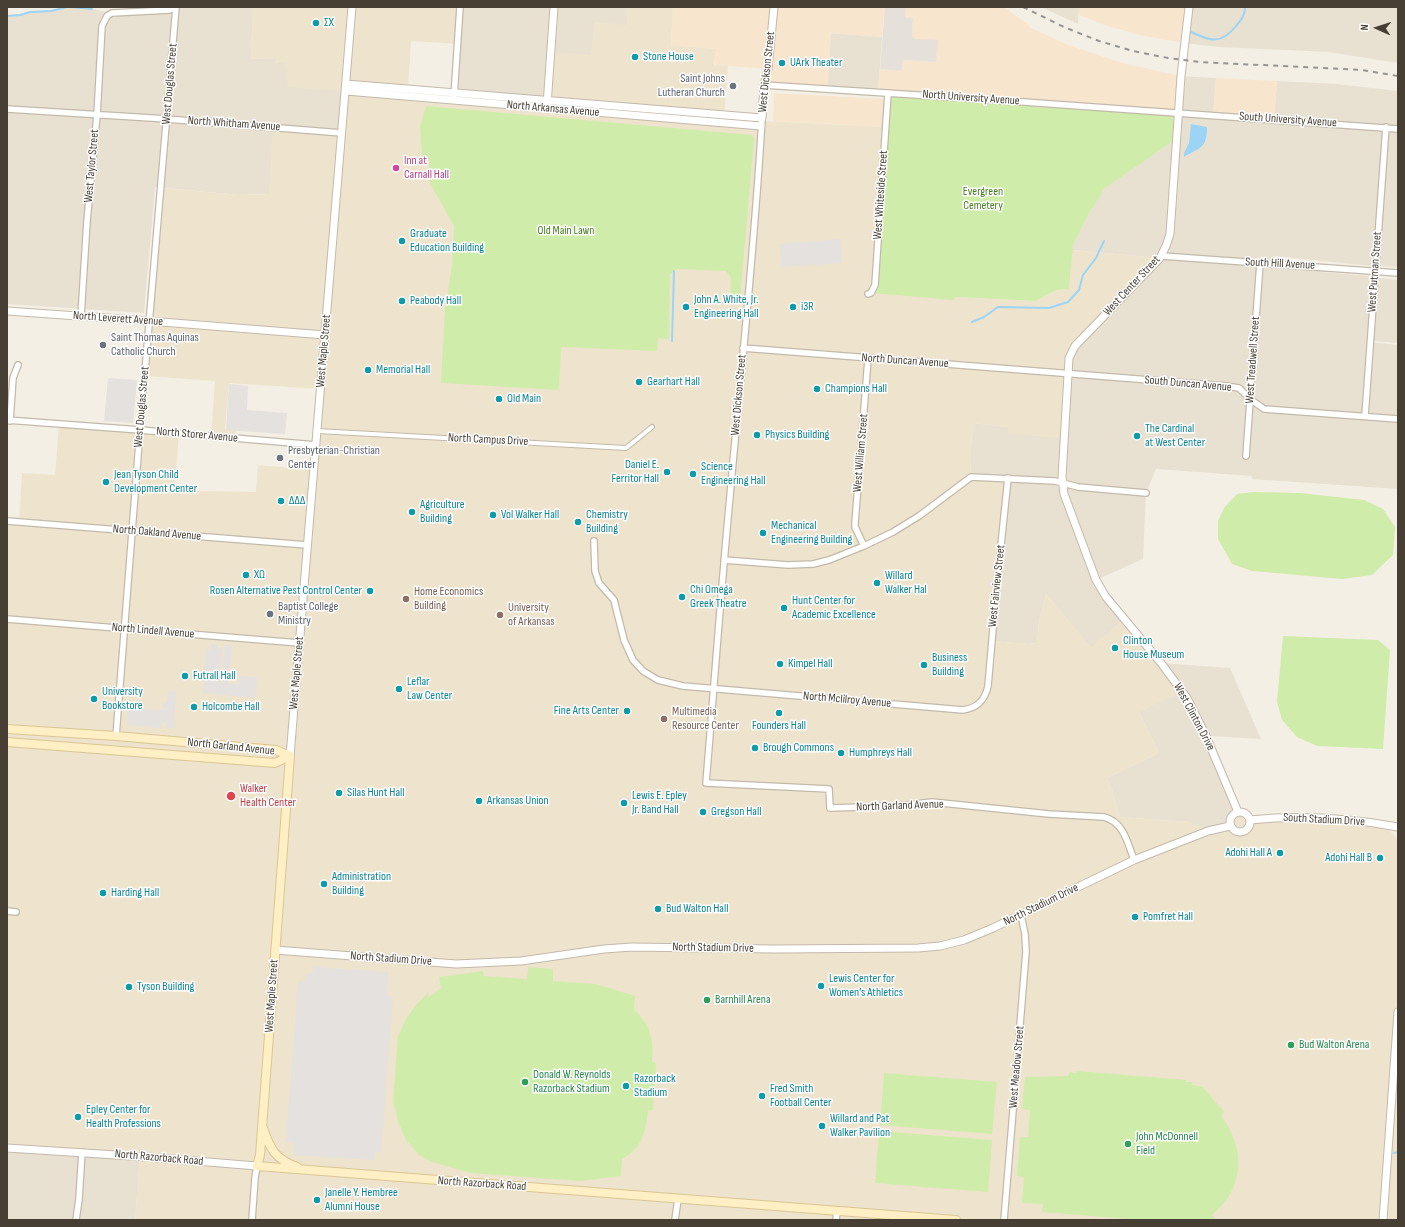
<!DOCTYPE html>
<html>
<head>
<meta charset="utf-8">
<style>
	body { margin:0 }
	#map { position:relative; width:1405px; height:1227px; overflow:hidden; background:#f4efe5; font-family:"Sofia Sans Condensed",sans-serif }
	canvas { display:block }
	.frame { position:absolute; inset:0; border:8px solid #473f34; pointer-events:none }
	.north { position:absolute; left:1357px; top:8px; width:40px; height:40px; -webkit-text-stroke:3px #fff; paint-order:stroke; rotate:273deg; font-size:11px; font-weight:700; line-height:16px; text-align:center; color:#473f34 }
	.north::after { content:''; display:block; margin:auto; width:14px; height:18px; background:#473f34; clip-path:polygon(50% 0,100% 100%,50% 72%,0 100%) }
</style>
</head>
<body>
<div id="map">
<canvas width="1405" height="1227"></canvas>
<div class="frame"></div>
<div class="north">N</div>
</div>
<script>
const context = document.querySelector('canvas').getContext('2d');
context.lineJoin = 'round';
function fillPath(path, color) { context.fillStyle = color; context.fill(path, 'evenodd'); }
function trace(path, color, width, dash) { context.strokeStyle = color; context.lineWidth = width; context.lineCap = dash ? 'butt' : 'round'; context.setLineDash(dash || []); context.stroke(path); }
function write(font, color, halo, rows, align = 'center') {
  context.font = font + ' "Sofia Sans Condensed",sans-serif'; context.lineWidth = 3; context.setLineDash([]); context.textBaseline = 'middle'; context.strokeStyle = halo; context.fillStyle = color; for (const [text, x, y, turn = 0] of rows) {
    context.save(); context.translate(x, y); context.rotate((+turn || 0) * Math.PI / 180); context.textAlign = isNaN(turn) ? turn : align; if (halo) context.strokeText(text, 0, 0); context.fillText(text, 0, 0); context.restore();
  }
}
const residential = new Path2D(`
	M 67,7 L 92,9 L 112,13 L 175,7 L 253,7 L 251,59 L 276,58 L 276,62 L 285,62 L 346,91 L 342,133 L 269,194 L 239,195 L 155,187 L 144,313 L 7,304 L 7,16 L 20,15 L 30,12 L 51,11 Z
	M 460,7 L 628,7 L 627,25 L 592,55 L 547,101 L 454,94 Z
	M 1041,7 L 1079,7 L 1078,24 L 1050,11 Z
	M 1189,7 L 1398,7 L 1398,63 L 1329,52 L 1218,47 L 1185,43 Z
	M 831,33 L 882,37 L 878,92 L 827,89 Z
	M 1181,76 L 1216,78 L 1213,115 L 1274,119 L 1277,81 L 1337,84 L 1398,91 L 1398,267 L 1379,266 L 1378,225 L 1372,266 L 1273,256 L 1272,263 L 1320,267 L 1320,272 L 1369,276 L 1370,342 L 1398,345 L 1398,489 L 1252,479 L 1252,476 L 1156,469 L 1146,493 L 1143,559 L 1096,580 L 1125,619 L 1091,648 L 1046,594 L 1039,621 L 1037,643 L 1028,644 L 991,641 L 971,477 L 970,460 L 973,423 L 1008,427 L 1008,434 L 1069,358 L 1159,258 L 1072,250 L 1073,245 L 1088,215 L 1105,187 L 1176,139 Z
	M 1379,278 L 1398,280 L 1398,343 L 1374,341 Z
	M 1161,663 L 1230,668 L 1261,739 L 1207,736 L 1238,812 L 1230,826 L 1208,831 L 1189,822 L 1120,817 L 1112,790 L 1107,778 L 1159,753 L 1139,712 Z
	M 7,1148 L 140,1156 L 135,1220 L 7,1220 Z`);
const commercial = new Path2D(`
	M 673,7 L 885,7 L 882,37 L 831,33 L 827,89 L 764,85 L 768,69 L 715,65 L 715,49 L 671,45 Z
	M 906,7 L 1004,7 L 1029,25 L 1029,27 L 1068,45 L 1122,63 L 1181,76 L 1178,112 L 878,92 L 880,69 L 902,71 L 903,60 L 936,62 L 912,37 L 913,18 L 905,17 Z
	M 1079,7 L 1189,7 L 1185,43 L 1144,36 L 1107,26 L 1079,15 Z
	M 1216,78 L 1277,81 L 1274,119 L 1213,115 Z
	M 774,93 L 884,99 L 882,127 L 773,121 Z`);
const industrial = new Path2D(`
	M 885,7 L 906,7 L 905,17 L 913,18 L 912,37 L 915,39 L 938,40 L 936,62 L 903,60 L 902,71 L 880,69 Z`);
const education = new Path2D(`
	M 253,7 L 460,7 L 458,44 L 411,41 L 408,89 L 547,101 L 551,52 L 591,55 L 594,22 L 627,25 L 628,7 L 673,7 L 671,45 L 716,49 L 714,65 L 728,66 L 724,119 L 886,127 L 954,300 L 954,297 L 1036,301 L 1056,290 L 1069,289 L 1072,250 L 1160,258 L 1069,358 L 1063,438 L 1008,434 L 1008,427 L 973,423 L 970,460 L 971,477 L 1008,478 L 992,641 L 1028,644 L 1037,643 L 1039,621 L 1046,594 L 1091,647 L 1125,619 L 1183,691 L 1139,712 L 1159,753 L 1107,778 L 1112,790 L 1120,817 L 1189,822 L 1208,831 L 1230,826 L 1231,818 L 1234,814 L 1238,812 L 1242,812 L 1248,816 L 1250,820 L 1273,817 L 1384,824 L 1398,840 L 1398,1220 L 135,1220 L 140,1156 L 7,1148 L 7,521 L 19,522 L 22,473 L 55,475 L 59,424 L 179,433 L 175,484 L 199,491 L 256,492 L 258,465 L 314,470 L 320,389 L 229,383 L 225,429 L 236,430 L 235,438 L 211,436 L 215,381 L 145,376 L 161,188 L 239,195 L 269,194 L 273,127 L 342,132 L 345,91 L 288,87 L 285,62 L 275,63 L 276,58 L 251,59 Z`);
const green = new Path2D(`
	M 888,93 L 1178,112 L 1176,139 L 1105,188 L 1088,215 L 1073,245 L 1069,289 L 1056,290 L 1036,301 L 955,297 L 954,300 L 871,293 L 874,289 Z
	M 426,106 L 752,135 L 754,139 L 740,299 L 730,299 L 731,278 L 726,271 L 677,269 L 670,274 L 669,339 L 658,338 L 657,351 L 561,347 L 559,390 L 441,383 L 445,309 L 452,266 L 454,226 L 430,183 L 429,159 L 422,155 L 420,127 Z
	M 1254,492 L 1300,493 L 1364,500 L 1383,509 L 1395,527 L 1393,555 L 1372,575 L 1342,579 L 1252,571 L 1232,564 L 1218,539 L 1218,521 L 1224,508 L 1237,494 Z
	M 1283,636 L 1378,640 L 1390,650 L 1383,749 L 1317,746 L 1297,737 L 1282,720 L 1277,701 Z
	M 528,967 L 553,969 L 553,981 L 595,984 L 635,996 L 634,1010 C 651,1024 654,1041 652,1062 L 656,1063 L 653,1110 L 648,1110 C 646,1131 642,1149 622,1159 L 621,1176 L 580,1181 L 470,1173 L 432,1162 L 419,1155 L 406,1140 L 398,1121 L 393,1101 L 398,1036 L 406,1019 L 416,1005 L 429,992 L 427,998 L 441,988 L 439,977 L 483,971 L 484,976 L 527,979 Z
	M 1077,1071 L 1186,1080 L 1186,1082 L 1192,1082 L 1192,1085 L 1203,1087 L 1224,1112 L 1221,1116 C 1246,1148 1245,1188 1212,1215 L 1215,1219 L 1214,1220 L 1140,1220 L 1042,1212 L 1043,1204 L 1022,1203 L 1024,1177 L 1017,1176 L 1020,1137 L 1028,1137 L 1030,1110 L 1022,1109 L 1025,1077 L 1068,1076 L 1070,1072 L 1076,1073 Z
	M 884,1073 L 997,1082 L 992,1134 L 880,1125 Z
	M 879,1131 L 992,1140 L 988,1192 L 875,1183 Z`);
const parking = new Path2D(`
	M 840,239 L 842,263 L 781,267 L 780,244 Z
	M 108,378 L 137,380 L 133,423 L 104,421 Z
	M 229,384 L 248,386 L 247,410 L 287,413 L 285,434 L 226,430 Z
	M 211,644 L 217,644 L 217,649 L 223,647 L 220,677 L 216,679 L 216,681 L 221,681 L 222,679 L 225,645 L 232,646 L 228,683 L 238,684 L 239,676 L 257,677 L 255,698 L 203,693 L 206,648 L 211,651 Z
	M 168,691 L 176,692 L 174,728 L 166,728 L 166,722 L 162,722 L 162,728 L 127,725 L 128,708 L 164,710 L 164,708 L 162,707 L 162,703 L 167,703 Z
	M 314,967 L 388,972 L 387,993 L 388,996 L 393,996 L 381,1152 L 375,1152 L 374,1160 L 293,1155 L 294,1147 L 292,1142 L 286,1142 L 298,981 L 304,982 L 306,975 L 313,972 Z`);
const water = new Path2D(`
	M 1191,124 L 1207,127 C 1207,149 1200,147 1184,157 L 1184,153 L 1189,143 Z`);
const stream = new Path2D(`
	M 71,7 L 92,9
	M 7,16 L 20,15 L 30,12 L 51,11 L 67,7
	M 1191,32 C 1210,41 1221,45 1236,26 C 1241,20 1245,16 1245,7
	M 972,322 L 984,317 L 998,307 L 1049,308 L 1068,302 L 1079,290 L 1083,275 L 1096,258 L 1104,241
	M 672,341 L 674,271
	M 1394,1153 L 1398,1152`);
const pedestrian = new Path2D(`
	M 317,431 L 626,448 L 652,427`);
const minor = new Path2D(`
	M 764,85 L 1024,102 L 1398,129
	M 454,96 L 460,7
	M 7,109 L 167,119 L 342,133
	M 762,118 C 755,244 741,370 730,496 C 721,591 714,687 706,783 L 829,789 L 830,808 L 898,806 L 932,802 L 1049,814 L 1104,817 C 1124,822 1128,844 1134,860
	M 1162,256 L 1398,273
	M 868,294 L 871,293 L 875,285 L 888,93
	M 81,316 L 87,221 L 97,115 L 102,26 L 107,16 L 112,13 L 170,10 L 175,7
	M 743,348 L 1226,386 L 1239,388 L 1250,399 L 1264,409 L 1398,419
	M 1365,416 L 1386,127
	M 7,420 L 140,430 L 316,445
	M 10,421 L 13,378 L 18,365
	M 1246,456 L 1260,263
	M 7,521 L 307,545
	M 594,541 L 595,571 L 599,583 L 614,600 L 624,640 L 633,660 L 643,671 L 658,680 L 683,686 L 963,710 C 978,708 985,700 988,686 L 997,583 L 1008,478
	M 864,546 L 855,527 L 855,523 L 868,359
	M 724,560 L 788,565 L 813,564 L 829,560 L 864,546 L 893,532 L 919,516 L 971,477 L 1055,481 L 1078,487 L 1146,493
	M 7,619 L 299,643
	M 116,736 L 140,430 L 176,7
	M 7,911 L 16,912
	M 76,1220 L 79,1199 L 82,1152
	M 252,1220 L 255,1178 L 257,1166
	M 675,1220 L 678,1199
	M 836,1220 L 837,1212
	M 1004,1220 L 1026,952 L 1025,934 L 1021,915`);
const tertiary = new Path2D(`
	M 1189,7 L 1181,76 L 1170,234 L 1166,246 L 1160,258 L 1075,346 L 1069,358 L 1062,477 L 1064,494 L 1096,580 L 1106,597 L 1161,663 L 1187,698 L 1206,736 L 1238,812
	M 346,84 L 762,118 L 764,85 L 768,69 L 774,7
	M 346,91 L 761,126
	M 547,105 L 554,7
	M 7,311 L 149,321 L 325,335
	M 290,756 L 352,7
	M1230 822a10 10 0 1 1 20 0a10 10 0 1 1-20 0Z
	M 1250,820 C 1299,815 1350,818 1398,827
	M 275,950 L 456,964 L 521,961 L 604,949 L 632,947 L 775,949 L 918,948 L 940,946 L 964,940 L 993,928 L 1134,860 L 1208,831 L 1230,826
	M 7,1148 L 147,1157 L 257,1166
	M 1383,1220 L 1398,1012`);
const secondary = new Path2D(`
	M 7,729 L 116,736 L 276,750 L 290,756
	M 7,742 L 275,763 L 290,756
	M 290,756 L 260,1155 L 257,1166 L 956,1220
	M 263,1128 C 270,1149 275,1159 297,1167`);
const rail = new Path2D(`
	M 1023,7 L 1064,27 L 1099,41 L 1133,51 L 1168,58 L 1200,62 L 1362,70 L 1398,76`);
const markers = [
	[316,23,4,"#0f9aa8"],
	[635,57,4,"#0f9aa8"],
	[782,63,4,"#0f9aa8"],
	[733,86,4,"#6b7280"],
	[396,168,4,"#d1479c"],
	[402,241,4,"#0f9aa8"],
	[402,301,4,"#0f9aa8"],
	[686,307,4,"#0f9aa8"],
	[793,307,4,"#0f9aa8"],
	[103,345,4,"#6b7280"],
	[368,370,4,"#0f9aa8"],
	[639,382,4,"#0f9aa8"],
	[817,389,4,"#0f9aa8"],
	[499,399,4,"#0f9aa8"],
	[757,435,4,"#0f9aa8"],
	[1137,436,4,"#0f9aa8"],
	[280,458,4,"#6b7280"],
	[667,472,4,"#0f9aa8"],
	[693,474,4,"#0f9aa8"],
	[106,482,4,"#0f9aa8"],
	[281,501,4,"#0f9aa8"],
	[412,512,4,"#0f9aa8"],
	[493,515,4,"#0f9aa8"],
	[578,522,4,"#0f9aa8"],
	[763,533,4,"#0f9aa8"],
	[246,575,4,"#0f9aa8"],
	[877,583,4,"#0f9aa8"],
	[370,591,4,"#0f9aa8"],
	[682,597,4,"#0f9aa8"],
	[406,599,4,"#8d6e63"],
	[784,608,4,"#0f9aa8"],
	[270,614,4,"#6b7280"],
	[500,615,4,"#8d6e63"],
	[1115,648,4,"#0f9aa8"],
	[780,664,4,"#0f9aa8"],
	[924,665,4,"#0f9aa8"],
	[185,676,4,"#0f9aa8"],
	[399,689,4,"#0f9aa8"],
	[94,699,4,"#0f9aa8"],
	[194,707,4,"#0f9aa8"],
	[627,711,4,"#0f9aa8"],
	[779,713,4,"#0f9aa8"],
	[664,719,4,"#8d6e63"],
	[755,748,4,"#0f9aa8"],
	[841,753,4,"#0f9aa8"],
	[339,793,4,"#0f9aa8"],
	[231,796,5,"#e0444e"],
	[479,801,4,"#0f9aa8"],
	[624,803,4,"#0f9aa8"],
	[703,812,4,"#0f9aa8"],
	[1280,853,4,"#0f9aa8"],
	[1380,858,4,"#0f9aa8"],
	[324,884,4,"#0f9aa8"],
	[103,893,4,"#0f9aa8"],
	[658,909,4,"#0f9aa8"],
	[1135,917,4,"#0f9aa8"],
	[821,986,4,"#0f9aa8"],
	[129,987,4,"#0f9aa8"],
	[707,1000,4,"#2e9e5b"],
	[1291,1045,4,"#2e9e5b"],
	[525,1082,4,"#2e9e5b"],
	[626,1086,4,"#0f9aa8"],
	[762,1096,4,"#0f9aa8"],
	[78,1117,4,"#0f9aa8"],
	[822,1126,4,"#0f9aa8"],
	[1128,1144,4,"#2e9e5b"],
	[317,1200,4,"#0f9aa8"]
];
const cultureNames = [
	["ΣΧ",324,23],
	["Stone House",643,57],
	["UArk Theater",790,63],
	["Graduate",410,234],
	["Education Building",410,248],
	["John A. White, Jr.",694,300],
	["Engineering Hall",694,314],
	["Peabody Hall",410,301],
	["i3R",801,307],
	["Memorial Hall",376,370],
	["Gearhart Hall",647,382],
	["Champions Hall",825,389],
	["Old Main",507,399],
	["The Cardinal",1145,429],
	["at West Center",1145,443],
	["Physics Building",765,435],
	["Daniel E.",659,465,"right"],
	["Ferritor Hall",659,479,"right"],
	["Science",701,467],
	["Engineering Hall",701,481],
	["Jean Tyson Child",114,475],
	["Development Center",114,489],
	["ΔΔΔ",289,501],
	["Agriculture",420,505],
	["Building",420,519],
	["Vol Walker Hall",501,515],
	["Chemistry",586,515],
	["Building",586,529],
	["Mechanical",771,526],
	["Engineering Building",771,540],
	["ΧΩ",254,575],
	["Willard",885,576],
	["Walker Hal",885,590],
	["Chi Omega",690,590],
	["Greek Theatre",690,604],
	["Rosen Alternative Pest Control Center",362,591,"right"],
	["Hunt Center for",792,601],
	["Academic Excellence",792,615],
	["Clinton",1123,641],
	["House Museum",1123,655],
	["Business",932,658],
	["Building",932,672],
	["Kimpel Hall",788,664],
	["Futrall Hall",193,676],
	["Leflar",407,682],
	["Law Center",407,696],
	["University",102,692],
	["Bookstore",102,706],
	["Holcombe Hall",202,707],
	["Fine Arts Center",619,711,"right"],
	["Founders Hall",779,726,"center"],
	["Brough Commons",763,748],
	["Humphreys Hall",849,753],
	["Silas Hunt Hall",347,793],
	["Lewis E. Epley",632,796],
	["Jr. Band Hall",632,810],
	["Arkansas Union",487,801],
	["Gregson Hall",711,812],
	["Adohi Hall A",1272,853,"right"],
	["Adohi Hall B",1372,858,"right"],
	["Administration",332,877],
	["Building",332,891],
	["Harding Hall",111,893],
	["Bud Walton Hall",666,909],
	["Pomfret Hall",1143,917],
	["Lewis Center for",829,979],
	["Women’s Athletics",829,993],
	["Tyson Building",137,987],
	["Razorback",634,1079],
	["Stadium",634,1093],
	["Fred Smith",770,1089],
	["Football Center",770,1103],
	["Epley Center for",86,1110],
	["Health Professions",86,1124],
	["Willard and Pat",830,1119],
	["Walker Pavilion",830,1133],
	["Janelle Y. Hembree",325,1193],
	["Alumni House",325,1207]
];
const streetNames = [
	["West Dickson Street",767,72,-84],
	["West Douglas Street",170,84,-85],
	["North University Avenue",971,98,4],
	["North Arkansas Avenue",553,109,5],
	["South University Avenue",1288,120,4],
	["North Whitham Avenue",234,124,4],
	["West Taylor Street",92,166,-85],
	["West Whiteside Street",881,195,-86],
	["South Hill Avenue",1280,264,3],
	["West Putman Street",1375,272,-86],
	["West Center Street",1132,286,-47],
	["North Leverett Avenue",118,319,4],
	["West Maple Street",324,351,-85],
	["West Treadwell Street",1253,360,-86],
	["North Duncan Avenue",905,361,4],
	["South Duncan Avenue",1188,384,5],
	["West Dickson Street",739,395,-85],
	["West Douglas Street",142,407,-85],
	["North Storer Avenue",197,435,5],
	["North Campus Drive",488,440,3],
	["West William Street",861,453,-85],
	["North Oakland Avenue",157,533,5],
	["West Fairview Street",997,586,-84],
	["North Lindell Avenue",153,631,5],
	["West Maple Street",297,673,-85],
	["North McIilroy Avenue",847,700,5],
	["West Clinton Drive",1194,717,62],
	["North Garland Avenue",231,747,6],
	["North Garland Avenue",900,806,-2],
	["South Stadium Drive",1324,820,3],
	["North Stadium Drive",1041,905,-26],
	["North Stadium Drive",713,948,1],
	["North Stadium Drive",391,959,4],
	["West Maple Street",272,996,-86],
	["West Meadow Street",1017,1067,-85],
	["North Razorback Road",159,1158,5],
	["North Razorback Road",482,1184,4]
];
const worshipNames = [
	["Saint Johns",725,79,"right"],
	["Lutheran Church",725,93,"right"],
	["Saint Thomas Aquinas",111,338],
	["Catholic Church",111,352],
	["Presbyterian-Christian",288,451],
	["Center",288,465],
	["Baptist College",278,607],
	["Ministry",278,621]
];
const hotelNames = [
	["Inn at",404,161],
	["Carnall Hall",404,175]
];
const parkNames = [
	["Evergreen",983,192],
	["Cemetery",983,206],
	["Old Main Lawn",566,231]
];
const educationNames = [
	["Home Economics",414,592],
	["Building",414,606],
	["University",508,608],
	["of Arkansas",508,622],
	["Multimedia",672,712],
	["Resource Center",672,726]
];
const healthNames = [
	["Walker",240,789],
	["Health Center",240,803]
];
const leisureNames = [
	["Barnhill Arena",715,1000],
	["Bud Walton Arena",1299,1045],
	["Donald W. Reynolds",533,1075],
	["Razorback Stadium",533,1089],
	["John McDonnell",1136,1137],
	["Field",1136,1151]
];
fillPath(residential, '#e8e1d2');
fillPath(commercial, '#f8e5ce');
fillPath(industrial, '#e6e0da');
fillPath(education, '#eee4cd');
fillPath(green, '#d0ecaa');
fillPath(parking, '#e4e1de');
fillPath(water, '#9cd4f6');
trace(stream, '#9cd4f6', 2);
trace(pedestrian, '#c3b9aa', 6);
trace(minor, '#c3b9aa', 8);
trace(tertiary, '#c3b9aa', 9);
trace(secondary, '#dbc593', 10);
trace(pedestrian, '#fff', 4);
trace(minor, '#fff', 5.5);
trace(tertiary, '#fff', 7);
trace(secondary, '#ffefc4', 8);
trace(rail, '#959595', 2, [5, 5]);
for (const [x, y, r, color] of markers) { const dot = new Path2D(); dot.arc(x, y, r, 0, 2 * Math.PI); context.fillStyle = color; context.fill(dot); trace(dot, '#fff', 1.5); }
write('12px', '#0d838f', '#fff', cultureNames, 'left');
write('12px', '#473f34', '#fff', streetNames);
write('12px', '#5b616d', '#fff', worshipNames, 'left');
write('12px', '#b23c85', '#fff', hotelNames, 'left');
write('12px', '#487d22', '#fff', parkNames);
write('12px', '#785e54', '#fff', educationNames, 'left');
write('12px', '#be3a42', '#fff', healthNames, 'left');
write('12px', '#27864d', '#fff', leisureNames, 'left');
</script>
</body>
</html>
